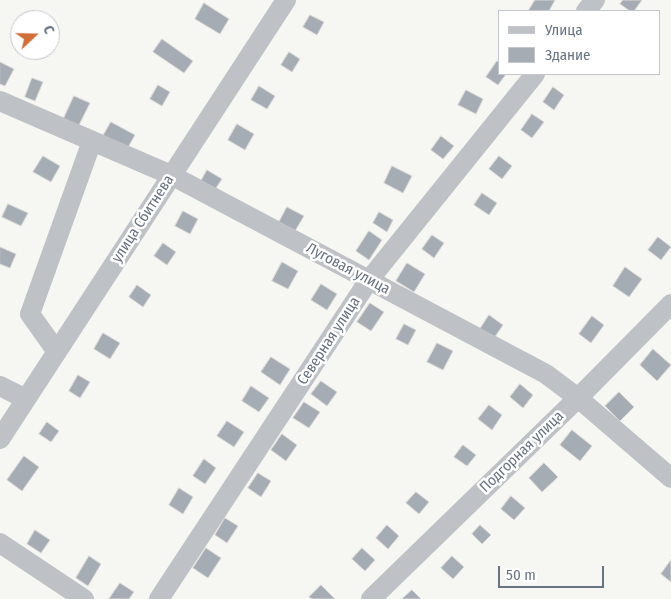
<!DOCTYPE html>
<html>
<head>
<meta charset="utf-8">
<style>
	body { margin:0 }
	#map { position:relative; width:671px; height:599px; overflow:hidden; background:#f6f6f3; font-family:"Fira Sans Condensed",sans-serif }
	canvas { display:block }
	.legend { position:absolute; left:498px; top:10px; width:162px; height:65px; box-sizing:border-box; background:#fff; border:1px solid #c3c7cd; margin:0; padding:6px 9px; list-style:none; font-size:15px; color:#687381 }
	.legend li { display:flex; align-items:center; gap:10px; height:25px }
	.legend b { width:25px; border:1px solid #c3c7cd }
	.north { position:absolute; left:10px; top:10px; width:50px; height:50px; box-sizing:border-box; background:#fff; border:1px solid #c3c7cd; border-radius:50%; rotate:69deg; font-size:14px; font-weight:700; line-height:20px; text-align:center; color:#687381 }
	.north::after { content:''; display:block; margin:auto; width:18px; height:22px; background:#d06f39; clip-path:polygon(50% 0,100% 100%,50% 72%,0 100%) }
	.scale { position:absolute; left:498px; top:566px; width:106px; height:22px; box-sizing:border-box; border:2px solid #687381; border-top:0; padding-left:6px; font-size:15px; line-height:18px; white-space:nowrap; color:#687381; -webkit-text-stroke:4px #fff; paint-order:stroke }
</style>
</head>
<body>
<div id="map">
<canvas width="671" height="599"></canvas>
<ul class="legend">
<li><b style="height:6px;background:#bec1c5"></b>Улица</li>
<li><b style="height:14px;background:#a6acb3"></b>Здание</li>
</ul>
<div class="north">С</div>
<div class="scale">50 m</div>
</div>
<script>
const context = document.querySelector('canvas').getContext('2d');
context.lineJoin = 'round';
function fillPath(path, color) { context.fillStyle = color; context.fill(path, 'evenodd'); }
function trace(path, color, width, dash) { context.strokeStyle = color; context.lineWidth = width; context.lineCap = dash ? 'butt' : 'round'; context.setLineDash(dash || []); context.stroke(path); }
function write(font, color, halo, rows, align = 'center') {
  context.font = font + ' "Fira Sans Condensed",sans-serif'; context.lineWidth = 5; context.setLineDash([]); context.textBaseline = 'middle'; context.strokeStyle = halo; context.fillStyle = color; for (const [text, x, y, turn = 0] of rows) {
    context.save(); context.translate(x, y); context.rotate((+turn || 0) * Math.PI / 180); context.textAlign = isNaN(turn) ? turn : align; if (halo) context.strokeText(text, 0, 0); context.fillText(text, 0, 0); context.restore();
  }
}
const building = new Path2D(`
	M 535,0 L 555,0 L 549,11 L 531,11 L 529,10 Z
	M 623,0 L 642,0 L 634,11 L 630,11 L 620,4 Z
	M 204,3 L 229,19 L 220,34 L 195,19 Z
	M 310,15 L 324,22 L 317,35 L 303,27 Z
	M 162,39 L 193,61 L 184,73 L 153,52 Z
	M 289,52 L 300,59 L 292,72 L 281,65 Z
	M 497,61 L 500,63 L 500,74 L 506,74 L 498,85 L 486,77 Z
	M 0,62 L 14,69 L 5,86 L 0,84 Z
	M 32,78 L 43,82 L 35,101 L 25,97 Z
	M 158,85 L 170,92 L 162,106 L 150,99 Z
	M 259,86 L 275,96 L 267,109 L 251,100 Z
	M 553,87 L 564,95 L 554,110 L 543,102 Z
	M 466,90 L 483,99 L 476,114 L 458,105 Z
	M 74,96 L 90,103 L 78,127 L 63,120 Z
	M 532,114 L 544,122 L 532,138 L 521,130 Z
	M 111,122 L 135,135 L 127,149 L 103,136 Z
	M 237,124 L 254,134 L 245,150 L 228,140 Z
	M 441,136 L 454,146 L 443,159 L 431,150 Z
	M 43,156 L 60,166 L 51,182 L 33,172 Z
	M 499,156 L 512,166 L 502,179 L 489,169 Z
	M 392,166 L 412,176 L 403,193 L 384,183 Z
	M 207,170 L 222,179 L 214,191 L 200,183 Z
	M 482,193 L 497,203 L 489,215 L 474,205 Z
	M 8,204 L 28,213 L 21,226 L 2,217 Z
	M 287,207 L 304,216 L 295,231 L 279,222 Z
	M 183,211 L 198,219 L 190,234 L 175,226 Z
	M 379,212 L 393,220 L 387,232 L 373,223 Z
	M 369,231 L 382,240 L 369,260 L 356,251 Z
	M 432,235 L 444,243 L 434,258 L 422,249 Z
	M 658,237 L 671,247 L 661,260 L 648,250 Z
	M 163,243 L 176,252 L 167,265 L 154,256 Z
	M 0,247 L 16,254 L 10,268 L 0,264 Z
	M 282,262 L 298,271 L 288,289 L 272,281 Z
	M 407,263 L 425,274 L 414,292 L 396,281 Z
	M 625,267 L 642,279 L 629,297 L 613,286 Z
	M 321,284 L 337,294 L 327,310 L 311,300 Z
	M 137,285 L 151,295 L 143,307 L 129,297 Z
	M 370,303 L 384,312 L 371,331 L 357,322 Z
	M 489,315 L 503,325 L 494,338 L 480,329 Z
	M 592,316 L 604,325 L 591,343 L 579,334 Z
	M 404,324 L 416,330 L 408,345 L 396,339 Z
	M 103,333 L 120,343 L 110,359 L 94,349 Z
	M 437,343 L 453,351 L 443,370 L 427,362 Z
	M 653,349 L 671,365 L 657,381 L 640,365 Z
	M 271,357 L 290,369 L 280,385 L 261,372 Z
	M 78,375 L 90,382 L 80,398 L 69,391 Z
	M 321,381 L 337,392 L 327,406 L 311,394 Z
	M 520,384 L 533,395 L 523,408 L 510,397 Z
	M 251,386 L 269,398 L 259,412 L 242,401 Z
	M 619,392 L 634,407 L 620,421 L 605,406 Z
	M 304,402 L 320,412 L 309,428 L 293,418 Z
	M 489,405 L 502,415 L 492,430 L 478,419 Z
	M 227,421 L 244,432 L 234,447 L 217,436 Z
	M 47,422 L 59,431 L 51,442 L 39,434 Z
	M 572,430 L 592,446 L 580,461 L 560,445 Z
	M 282,434 L 297,445 L 286,461 L 271,450 Z
	M 463,445 L 476,455 L 467,466 L 454,457 Z
	M 24,456 L 39,467 L 22,491 L 7,480 Z
	M 204,459 L 216,468 L 205,484 L 193,476 Z
	M 544,463 L 558,477 L 542,492 L 529,478 Z
	M 258,473 L 271,481 L 261,497 L 248,488 Z
	M 179,488 L 193,497 L 183,514 L 169,505 Z
	M 416,492 L 429,502 L 419,514 L 406,503 Z
	M 511,496 L 525,508 L 514,520 L 501,509 Z
	M 225,518 L 238,526 L 227,543 L 215,535 Z
	M 387,525 L 399,536 L 388,549 L 376,538 Z
	M 480,525 L 491,535 L 482,544 L 472,534 Z
	M 35,530 L 50,540 L 41,553 L 27,544 Z
	M 206,548 L 221,558 L 208,578 L 193,568 Z
	M 362,548 L 375,560 L 365,571 L 352,559 Z
	M 89,556 L 101,564 L 88,586 L 76,578 Z
	M 452,556 L 464,567 L 453,579 L 441,568 Z
	M 671,560 L 671,582 L 661,574 Z
	M 120,583 L 134,592 L 129,599 L 109,599 Z
	M 321,585 L 335,599 L 312,599 L 309,597 Z
	M 412,590 L 421,599 L 402,599 Z`);
const minor = new Path2D(`
	M 586,11 L 595,0
	M 0,101 L 171,175 L 546,374 L 578,398 L 671,478
	M 57,352 L 30,314 L 92,141
	M 0,386 L 26,399
	M 0,439 L 286,0
	M 0,543 L 84,599
	M 159,599 L 369,280 L 535,74
	M 371,599 L 578,398 L 671,304`);
const streetNames = [
	["улица Сбитнева",143,219,-57],
	["Луговая улица",348,269,28],
	["Северная улица",329,341,-57],
	["Подгорная улица",522,452,-44]
];
fillPath(building, '#a6acb3');
trace(building, '#d7d8d6', 1);
trace(minor, '#bec1c5', 20);
write('15px', '#687381', '#fff', streetNames);
</script>
</body>
</html>
